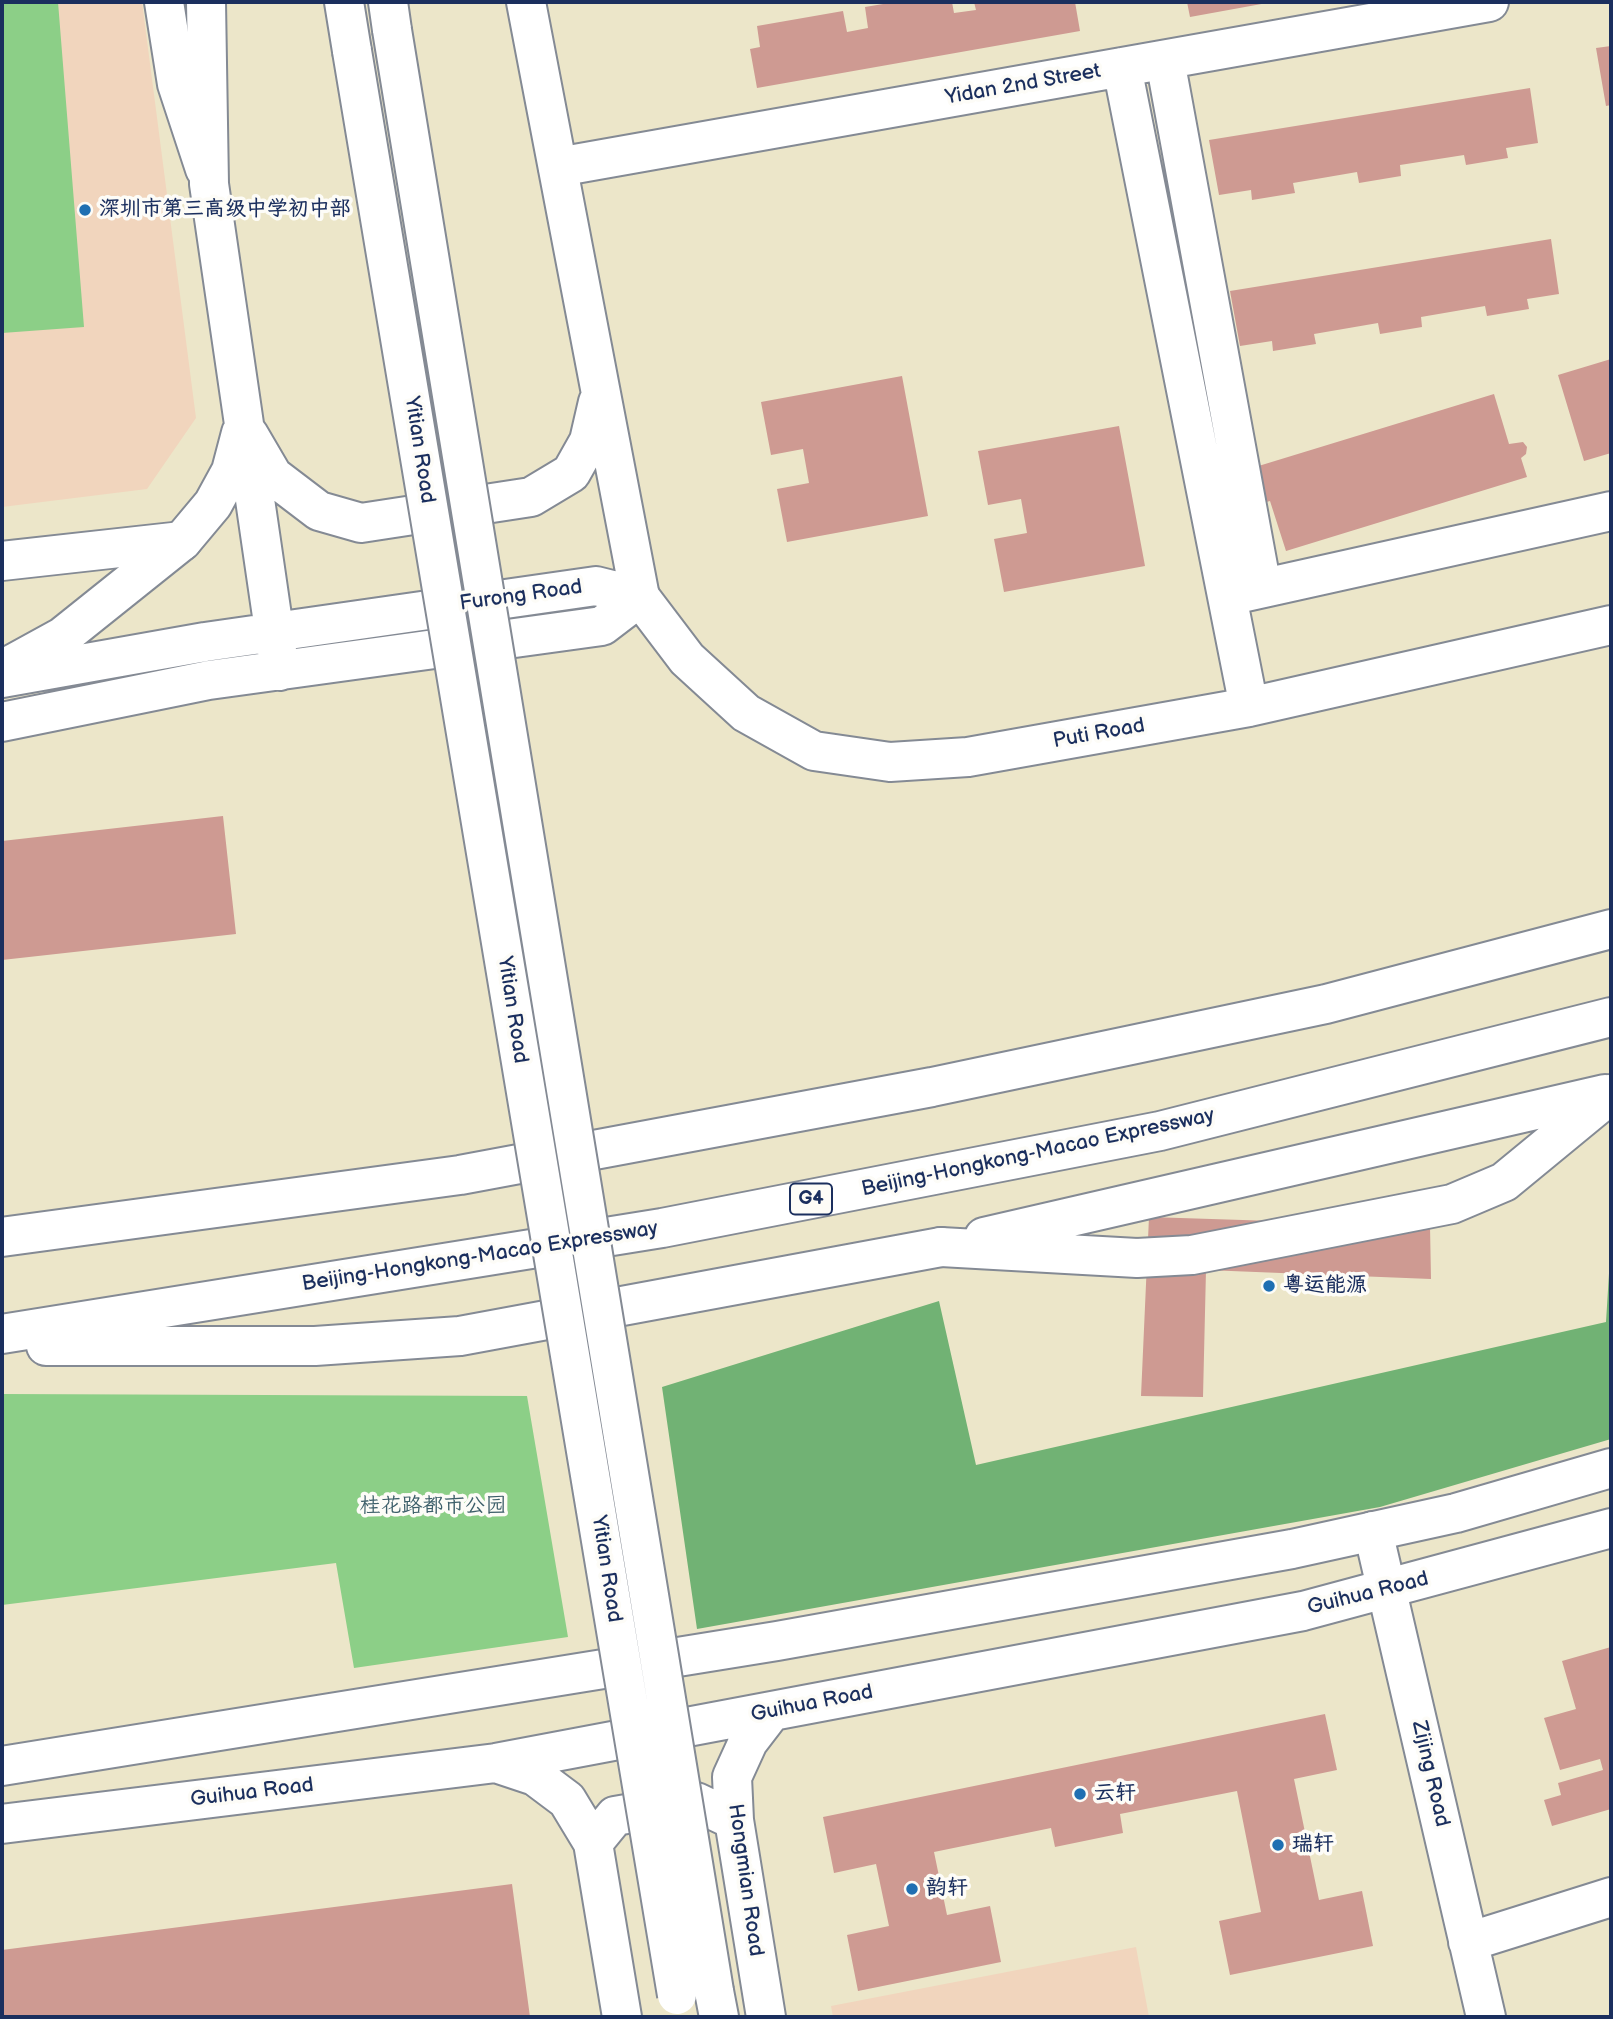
<!DOCTYPE html>
<html>
<head>
<meta charset="utf-8">
<style>
	body { margin:0 }
	#map { position:relative; width:1613px; height:2019px; overflow:hidden; background:#ece6c9; font-family:"Balsamiq Sans",sans-serif }
	canvas { display:block }
	.frame { position:absolute; inset:0; border:4px solid #1b2f5e; pointer-events:none }
</style>
</head>
<body>
<div id="map">
<canvas width="1613" height="2019"></canvas>
<div class="frame"></div>
</div>
<script>
const context = document.querySelector('canvas').getContext('2d');
context.lineJoin = 'round';
function fillPath(path, color) { context.fillStyle = color; context.fill(path, 'evenodd'); }
function trace(path, color, width, dash) { context.strokeStyle = color; context.lineWidth = width; context.lineCap = dash ? 'butt' : 'round'; context.setLineDash(dash || []); context.stroke(path); }
function write(font, color, halo, rows, align = 'center') {
  context.font = font + ' "Balsamiq Sans","LXGW WenKai TC",sans-serif'; context.lineWidth = 7; context.setLineDash([]); context.textBaseline = 'middle'; context.strokeStyle = halo; context.fillStyle = color; for (const [text, x, y, turn = 0] of rows) {
    context.save(); context.translate(x, y); context.rotate((+turn || 0) * Math.PI / 180); context.textAlign = isNaN(turn) ? turn : align; if (halo) context.strokeText(text, 0, 0); context.fillText(text, 0, 0); context.restore();
  }
}
const built = new Path2D(`
	M 2,2 L 142,2 L 196,418 L 147,489 L 2,507 Z
	M 1136,1947 L 1149,2017 L 833,2017 L 831,2006 Z`);
const green = new Path2D(`
	M 2,2 L 58,2 L 84,327 L 2,333 Z
	M 2,1394 L 527,1396 L 568,1637 L 354,1668 L 336,1563 L 2,1605 Z`);
const forest = new Path2D(`
	M 1611,1241 L 1611,1439 L 1380,1507 L 697,1629 L 662,1387 L 939,1301 L 976,1465 L 1606,1322 Z`);
const building = new Path2D(`
	M 895,2 L 952,2 L 954,13 L 976,10 L 974,2 L 1075,2 L 1080,31 L 757,88 L 750,49 L 760,47 L 757,26 L 843,11 L 847,32 L 868,28 L 865,7 Z
	M 1187,2 L 1267,2 L 1267,3 L 1190,17 Z
	M 1611,46 L 1611,105 L 1606,106 L 1596,48 Z
	M 1530,88 L 1538,143 L 1506,148 L 1508,158 L 1466,165 L 1464,155 L 1400,165 L 1401,176 L 1359,183 L 1357,172 L 1293,183 L 1295,193 L 1252,200 L 1251,190 L 1219,195 L 1209,140 Z
	M 1551,239 L 1559,294 L 1527,299 L 1529,309 L 1487,316 L 1485,306 L 1421,317 L 1422,327 L 1380,334 L 1378,323 L 1314,334 L 1316,344 L 1273,351 L 1272,341 L 1240,346 L 1230,291 Z
	M 1611,359 L 1611,453 L 1584,461 L 1558,375 Z
	M 902,376 L 928,516 L 787,542 L 777,489 L 809,483 L 803,449 L 771,455 L 761,402 Z
	M 1494,394 L 1509,444 L 1523,442 L 1527,447 L 1526,454 L 1521,458 L 1527,477 L 1286,551 L 1270,501 L 1263,503 L 1252,468 Z
	M 1119,426 L 1145,566 L 1004,592 L 994,539 L 1027,533 L 1021,499 L 988,505 L 978,451 Z
	M 223,816 L 236,934 L 2,960 L 2,841 Z
	M 1149,1217 L 1430,1226 L 1431,1279 L 1206,1270 L 1203,1397 L 1141,1396 Z
	M 1611,1647 L 1611,1809 L 1552,1826 L 1544,1800 L 1561,1795 L 1558,1783 L 1603,1770 L 1600,1759 L 1560,1770 L 1544,1718 L 1576,1709 L 1562,1661 Z
	M 1325,1714 L 1337,1770 L 1294,1779 L 1319,1900 L 1362,1891 L 1373,1946 L 1230,1975 L 1219,1921 L 1261,1912 L 1237,1791 L 1120,1814 L 1123,1833 L 1055,1847 L 1051,1828 L 934,1852 L 947,1915 L 990,1906 L 1001,1962 L 858,1991 L 847,1935 L 889,1926 L 876,1864 L 834,1873 L 823,1817 Z
	M 512,1884 L 530,2017 L 2,2017 L 2,1950 Z`);
const minor = new Path2D(`
	M 164,2 L 177,84 L 205,169
	M 1165,60 L 1262,588
	M 1122,67 L 1249,707
	M 558,167 L 1489,2
	M 2,561 L 182,541
	M 1237,594 L 1611,511
	M 640,597 L 687,659 L 746,713 L 814,751 L 890,762 L 968,757 L 1249,707 L 1611,625
	M 984,1237 L 1605,1094
	M 941,1247 L 1137,1258 L 1192,1255 L 1452,1204 L 1504,1182 L 1611,1094
	M 1373,1531 L 1486,2017
	M 1468,1942 L 1611,1897`);
const major = new Path2D(`
	M 206,2 L 209,184 L 280,671
	M 344,2 L 352,51
	M 388,2 L 392,30
	M 526,2 L 640,597
	M 249,435 L 273,476 L 319,511 L 361,523 L 531,497 L 571,473 L 589,441 L 598,402
	M 9,666 L 62,637 L 182,541 L 213,504 L 231,471 L 241,433
	M 2,678 L 205,642 L 596,586 L 640,597
	M 2,722 L 209,680 L 602,626 L 640,597
	M 496,1763 L 535,1776 L 567,1800 L 593,1843 L 622,2017
	M 2,1766 L 777,1641 L 1292,1549 L 1456,1513 L 1611,1468
	M 2,1824 L 496,1763 L 1303,1611 L 1611,1528
	M 593,1843 L 615,1816 L 696,1802 L 734,1820
	M 714,1991 L 719,2017
	M 766,2017 L 734,1820 L 732,1777 L 748,1742 L 771,1712`);
const highway = new Path2D(`
	M 2,1237 L 460,1175 L 932,1087 L 1326,1004 L 1611,929
	M 2,1334 L 662,1228 L 1160,1131 L 1611,1017
	M 46,1346 L 315,1346 L 460,1336 L 941,1247`);
const majorBridge = new Path2D(`
	M 392,30 L 714,1991
	M 352,51 L 677,1995`);
const markers = [
	[85,210,7,"#1f6fb2"],
	[1269,1286,7,"#1f6fb2"],
	[1080,1794,7,"#1f6fb2"],
	[1278,1845,7,"#1f6fb2"],
	[912,1889,7,"#1f6fb2"]
];
const shields = [
	[811,1199,42]
];
const shieldNames = [
	["G4",811,1199]
];
const streetNames = [
	["Yidan 2nd Street",1023,85,-10],
	["Yitian Road",419,450,81],
	["Furong Road",521,596,-8],
	["Puti Road",1099,734,-10],
	["Yitian Road",512,1010,81],
	["Beijing-Hongkong-Macao Expressway",1038,1153,-12],
	["Beijing-Hongkong-Macao Expressway",480,1257,-9],
	["Yitian Road",606,1569,81],
	["Guihua Road",1368,1594,-14],
	["Guihua Road",812,1704,-11],
	["Zijing Road",1430,1774,77],
	["Guihua Road",252,1793,-7],
	["Hongmian Road",745,1880,82]
];
const poiNames = [
	["深圳市第三高级中学初中部",99,210],
	["粤运能源",1283,1286],
	["云轩",1094,1794],
	["瑞轩",1292,1845],
	["韵轩",926,1889]
];
const parkNames = [
	["桂花路都市公园",433,1507]
];
fillPath(built, '#f1d5bd');
fillPath(green, '#8ccf87');
fillPath(forest, '#71b274');
fillPath(building, '#ce9a92');
trace(minor, '#848a94', 42);
trace(major, '#848a94', 42);
trace(highway, '#848a94', 42);
trace(minor, '#fff', 38);
trace(major, '#fff', 38);
trace(highway, '#fff', 38);
trace(majorBridge, '#848a94', 42, []);
trace(majorBridge, '#fff', 38);
for (const [x, y, r, color] of markers) { const dot = new Path2D(); dot.arc(x, y, r, 0, 2 * Math.PI); context.fillStyle = color; context.fill(dot); trace(dot, '#fdfcf7', 2.5); }
for (const [x, y, w] of shields) { const box = new Path2D(); box.roundRect(x - w / 2, y - 15.5, w, 31, 5); context.fillStyle = '#fdfcf7'; context.fill(box); trace(box, '#1b2f5e', 2); }
write('bold 19px', '#1b2f5e', null, shieldNames);
write('21px', '#1b2f5e', '#fdfcf7', streetNames);
write('bold 21px', '#1b2f5e', '#fdfcf7', poiNames, 'left');
write('21px', '#3d5f6a', '#fdfcf7', parkNames);
</script>
</body>
</html>
